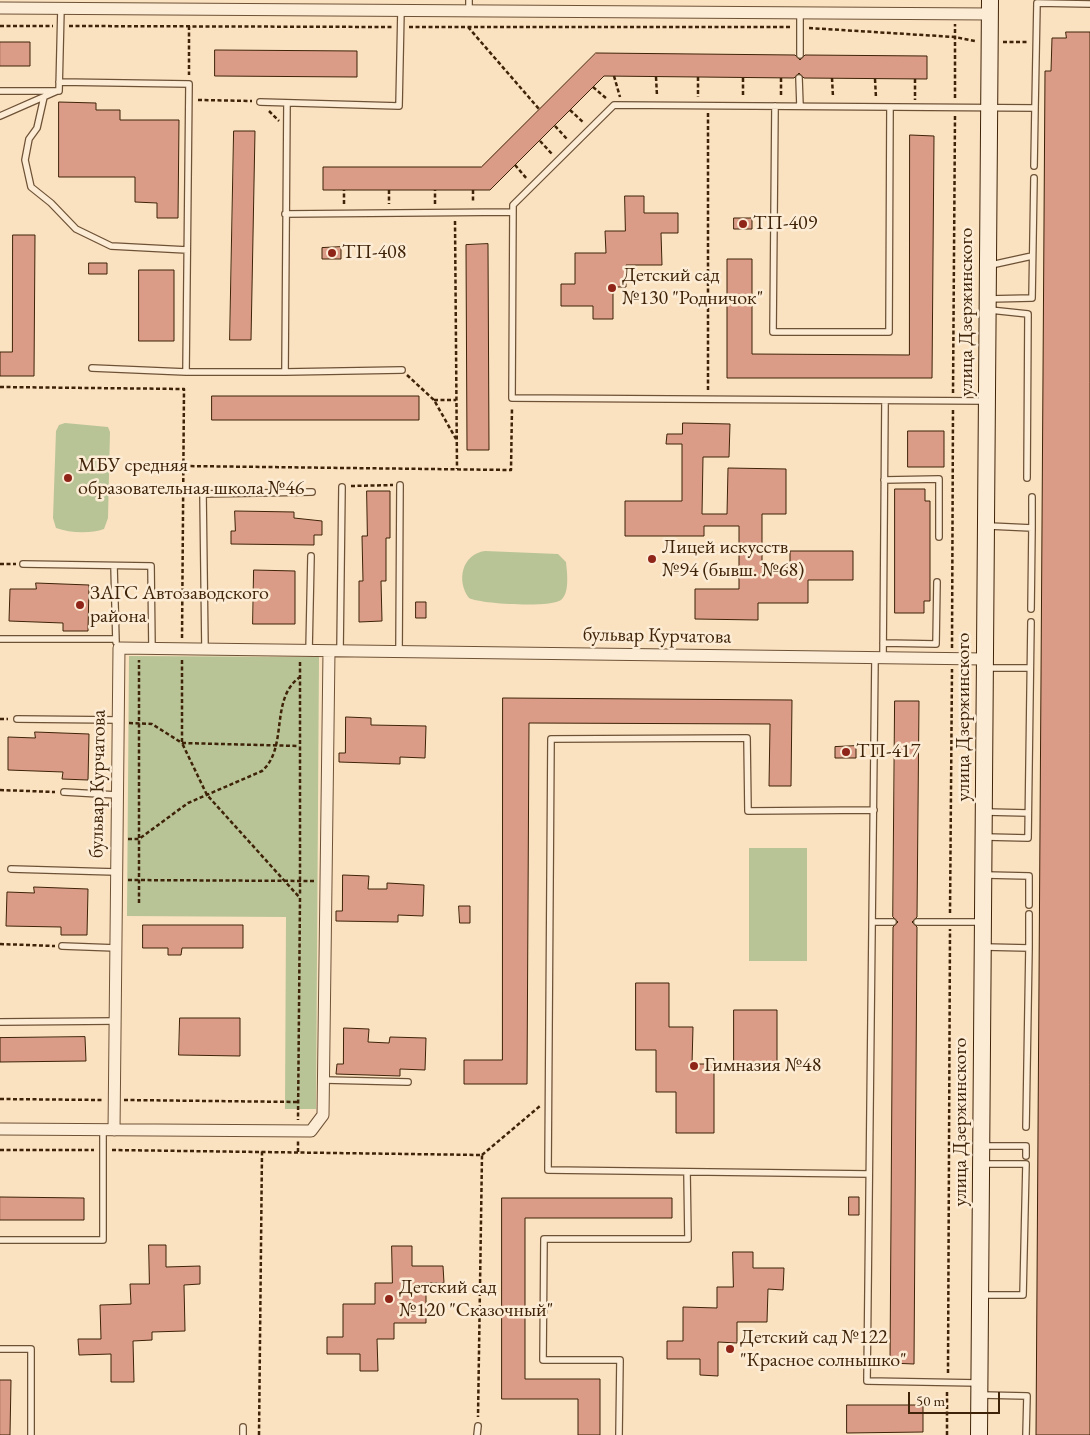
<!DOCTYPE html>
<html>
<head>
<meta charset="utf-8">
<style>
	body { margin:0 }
	#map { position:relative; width:1090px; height:1435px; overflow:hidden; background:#fae1bf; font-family:"EB Garamond",serif }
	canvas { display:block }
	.scale { position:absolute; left:908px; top:1392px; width:92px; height:22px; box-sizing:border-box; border:2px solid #3f2308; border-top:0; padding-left:6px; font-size:15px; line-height:18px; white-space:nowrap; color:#3f2308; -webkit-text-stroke:4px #fcecd5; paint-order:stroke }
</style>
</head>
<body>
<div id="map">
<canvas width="1090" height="1435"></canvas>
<div class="scale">50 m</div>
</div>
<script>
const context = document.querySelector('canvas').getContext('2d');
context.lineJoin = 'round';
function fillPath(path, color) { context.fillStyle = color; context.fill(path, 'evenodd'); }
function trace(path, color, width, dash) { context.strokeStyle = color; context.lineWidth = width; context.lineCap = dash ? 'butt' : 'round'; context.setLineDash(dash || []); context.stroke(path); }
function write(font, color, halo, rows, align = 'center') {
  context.font = font + ' "EB Garamond",serif'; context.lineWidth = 5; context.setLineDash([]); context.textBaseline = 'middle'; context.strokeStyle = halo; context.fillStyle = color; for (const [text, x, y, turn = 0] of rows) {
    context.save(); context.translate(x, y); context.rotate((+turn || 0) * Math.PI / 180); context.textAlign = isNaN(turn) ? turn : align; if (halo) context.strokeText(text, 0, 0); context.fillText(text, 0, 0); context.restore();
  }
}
const green = new Path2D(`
	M 65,423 L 108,427 L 110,432 L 108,518 L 104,529 C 90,534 70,533 56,528 L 53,518 L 56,431 L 59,425 Z
	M 485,551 L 558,554 L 566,562 C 567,572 570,593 561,600 C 551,608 480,604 469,598 C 456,581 462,554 485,551 Z
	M 129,656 L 319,657 L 316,1109 L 285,1109 L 286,917 L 127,916 Z
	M 749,848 L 807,848 L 807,961 L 749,961 Z`);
const building = new Path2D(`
	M 1066,32 L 1090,32 L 1090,1435 L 1036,1435 L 1045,71 L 1051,71 L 1052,38 L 1066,38 Z
	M 0,42 L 30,42 L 30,66 L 0,66 Z
	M 215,50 L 357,51 L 357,77 L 215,76 Z
	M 596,53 L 795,55 L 800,60 L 805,55 L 927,56 L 927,79 L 804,78 L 799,73 L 794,78 L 604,76 L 490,190 L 323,190 L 323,167 L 481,167 Z
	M 59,102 L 96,103 L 96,110 L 120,110 L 120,120 L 179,120 L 178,218 L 157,218 L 157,203 L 135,202 L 135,177 L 59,177 Z
	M 234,131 L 255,131 L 251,340 L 230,340 Z
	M 910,135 L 934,136 L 932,378 L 727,378 L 727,259 L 752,259 L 752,354 L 909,355 Z
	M 625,196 L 644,196 L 644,213 L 678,213 L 678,233 L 661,233 L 662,265 L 626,265 L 626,287 L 613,287 L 613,319 L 593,319 L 593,306 L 561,306 L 561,284 L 575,284 L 575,253 L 606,253 L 605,231 L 625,231 Z
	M 734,218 L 752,218 L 752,229 L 734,229 Z
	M 13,235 L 35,235 L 34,376 L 0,376 L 0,352 L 12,352 Z
	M 488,244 L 489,450 L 467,450 L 466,245 Z
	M 341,247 L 341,259 L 322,259 L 322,248 Z
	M 89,263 L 107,263 L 107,274 L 89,274 Z
	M 139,270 L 174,270 L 174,341 L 139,341 Z
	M 212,396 L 419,396 L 419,420 L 212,420 Z
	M 683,423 L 730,424 L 729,457 L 703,457 L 702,514 L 727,514 L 728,468 L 786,469 L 786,514 L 762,514 L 762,567 L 790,567 L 790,551 L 853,551 L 853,580 L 808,580 L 808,603 L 758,603 L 758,620 L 695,619 L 695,589 L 739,589 L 739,526 L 704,526 L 704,536 L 625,536 L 625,501 L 682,501 L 682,444 L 666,444 L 667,434 L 682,434 Z
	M 908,431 L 944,431 L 944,467 L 908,467 Z
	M 895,489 L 925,489 L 925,501 L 930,501 L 930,601 L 924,601 L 924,613 L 895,613 Z
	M 367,491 L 390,491 L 390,538 L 386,538 L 386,581 L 381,581 L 382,621 L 359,622 L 359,581 L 363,581 L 362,536 L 367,536 Z
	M 235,511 L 294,512 L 294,518 L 322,521 L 322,535 L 314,535 L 314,545 L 231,544 L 231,531 L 235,531 Z
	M 254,570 L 295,571 L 295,624 L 253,624 Z
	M 36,583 L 89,585 L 88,631 L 63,631 L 63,623 L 9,621 L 10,589 L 36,589 Z
	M 416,602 L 426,602 L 426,618 L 416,618 Z
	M 503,698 L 792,700 L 791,786 L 769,786 L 770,724 L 529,723 L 527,1084 L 464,1084 L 464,1060 L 502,1060 Z
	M 895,701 L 919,701 L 917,917 L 912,922 L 917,927 L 914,1364 L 890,1363 L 893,927 L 898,922 L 893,917 Z
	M 346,717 L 371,718 L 371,725 L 426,726 L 425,758 L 400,757 L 400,764 L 339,762 L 339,753 L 345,753 Z
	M 35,732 L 89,734 L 88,780 L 62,779 L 63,772 L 8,770 L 8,737 L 35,738 Z
	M 856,746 L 856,758 L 835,758 L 835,747 Z
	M 343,875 L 369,876 L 368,889 L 387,889 L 387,883 L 424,885 L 423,916 L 398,915 L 398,922 L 336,921 L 336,911 L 342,911 Z
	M 34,887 L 88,889 L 87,935 L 61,935 L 61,927 L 6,926 L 7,892 L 34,893 Z
	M 459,906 L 470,906 L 470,923 L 460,923 Z
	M 143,925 L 243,925 L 243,948 L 182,948 L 181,955 L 168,955 L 168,948 L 143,948 Z
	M 636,983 L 669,983 L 669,1027 L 693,1027 L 692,1064 L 714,1064 L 714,1133 L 676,1133 L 676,1092 L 656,1092 L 656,1050 L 636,1050 Z
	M 734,1010 L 777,1010 L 777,1067 L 734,1067 Z
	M 180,1018 L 240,1018 L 240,1056 L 179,1055 Z
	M 344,1028 L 369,1029 L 368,1042 L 389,1043 L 390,1037 L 426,1038 L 425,1070 L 400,1069 L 400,1076 L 336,1074 L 337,1064 L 343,1064 Z
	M 85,1037 L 86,1061 L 0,1062 L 0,1038 Z
	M 0,1197 L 84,1198 L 84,1220 L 0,1220 Z
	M 849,1197 L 859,1197 L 859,1215 L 849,1215 Z
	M 502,1198 L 672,1198 L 672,1218 L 525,1218 L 525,1379 L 600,1379 L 600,1435 L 578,1435 L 578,1399 L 502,1399 Z
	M 149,1245 L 166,1245 L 166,1267 L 200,1266 L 200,1284 L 184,1285 L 185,1331 L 152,1332 L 152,1340 L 133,1341 L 134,1382 L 111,1382 L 111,1354 L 79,1355 L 78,1339 L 101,1339 L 100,1305 L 131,1304 L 130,1284 L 149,1284 Z
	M 392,1246 L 412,1246 L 412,1266 L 443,1266 L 444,1283 L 426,1283 L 426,1323 L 394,1323 L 394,1339 L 377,1339 L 378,1371 L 360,1371 L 360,1354 L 327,1354 L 327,1337 L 343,1337 L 343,1304 L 375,1304 L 375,1283 L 392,1283 Z
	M 733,1252 L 753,1252 L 753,1268 L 784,1268 L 783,1290 L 768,1289 L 767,1322 L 737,1322 L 737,1343 L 718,1342 L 718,1376 L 700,1375 L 700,1359 L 667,1359 L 667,1341 L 683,1341 L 683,1307 L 717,1308 L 717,1287 L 733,1287 Z
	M 0,1380 L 11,1380 L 10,1435 L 0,1435 Z
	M 847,1405 L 923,1405 L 923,1432 L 847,1433 Z`);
const path = new Path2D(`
	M 0,26 L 53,26
	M 69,26 L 393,27
	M 189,26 L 189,75
	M 409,27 L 791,27
	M 468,27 L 539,109
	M 809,28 L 955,37 L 975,41
	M 1003,42 L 1028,42
	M 614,76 L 620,97
	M 656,77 L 657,96
	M 698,77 L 698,97
	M 743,78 L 743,97
	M 781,78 L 781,97
	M 832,78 L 833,97
	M 875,79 L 876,98
	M 915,79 L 915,100
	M 593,87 L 607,99
	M 955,98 L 955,24
	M 198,100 L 252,101
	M 570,110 L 584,123
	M 269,111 L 279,121
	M 708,113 L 708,390
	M 555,126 L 567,139
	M 540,141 L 552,154
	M 515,165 L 527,179
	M 389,190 L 389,204
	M 473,190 L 473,203
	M 344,204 L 344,190
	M 435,204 L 435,190
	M 455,221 L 457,469
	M 407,375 L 434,400 L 456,439
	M 0,387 L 184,389 L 182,639
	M 953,393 L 955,116
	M 434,400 L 456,400
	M 184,466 L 511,470 L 512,407
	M 351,486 L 393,485
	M 0,564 L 16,564
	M 952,648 L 953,409
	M 182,660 L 182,743 L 207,795 L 300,898 L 298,1120
	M 300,662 L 300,896
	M 0,719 L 8,719
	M 129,723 L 152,724 L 182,743 L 299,746
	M 0,790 L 55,792
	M 128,839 L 139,839 L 188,803 L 262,771 C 289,747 269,699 300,677
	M 128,880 L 315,881
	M 139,903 L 139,660
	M 950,913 L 952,669
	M 0,944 L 55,946
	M 0,1099 L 103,1100
	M 124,1100 L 298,1102
	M 0,1150 L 94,1150
	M 112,1150 L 482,1155 L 478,1417
	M 298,1152 L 298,1141
	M 482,1155 L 540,1106
	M 948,1373 L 950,929
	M 259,1435 L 262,1151
	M 947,1435 L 947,1391`);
const service = new Path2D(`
	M 469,0 L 469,10
	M 800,55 L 800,12
	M 799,78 L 800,106
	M 59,82 L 189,84 L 186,372 L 285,372
	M 0,91 L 59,91 L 61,8
	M 44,97 L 37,128 L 29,139 L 25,160 L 31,187 L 51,203 L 76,229 L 111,246 L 187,250
	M 260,102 L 399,106 L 401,10
	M 287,103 L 285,372 L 402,370
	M 775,106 L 773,332 L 889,332 L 890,107
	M 1035,108 L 1037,3 L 1090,4
	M 0,116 L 57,91
	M 285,214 L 512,212
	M 991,265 L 1032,256
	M 988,299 L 1032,298 L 1034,178
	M 990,310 L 1028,314 L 1027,478
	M 92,368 L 186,372
	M 985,401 L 512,398 L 513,205 L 614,105 L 1035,108 L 1034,166
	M 884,480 L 939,479 L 939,537
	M 989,526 L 1032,528 L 1031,609
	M 1032,528 L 1032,497
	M 23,564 L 151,566 L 152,649
	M 114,566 L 116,642
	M 0,639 L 115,639
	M 883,643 L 936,644 L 937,582
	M 205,649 L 203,494 L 312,492
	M 309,651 L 311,556
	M 340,651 L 342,487
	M 399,652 L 400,485
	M 875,658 L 867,1381 L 979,1383
	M 883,658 L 885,401
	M 987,668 L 1030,668
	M 17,719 L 118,720
	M 64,792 L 117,795
	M 986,812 L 1028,813
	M 986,837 L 1028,838 L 1031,622
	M 11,869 L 116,872
	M 986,875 L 1029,876 L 1029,905
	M 872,922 L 893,922
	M 917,922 L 983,922
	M 62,946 L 116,948
	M 985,947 L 1029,948 L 1026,1127
	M 1029,948 L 1029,914
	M 0,1022 L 115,1021
	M 325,1080 L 408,1082
	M 984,1146 L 1026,1146 L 1026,1156
	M 982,1164 L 1026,1164 L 1023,1295 L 983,1295
	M 869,1174 L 548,1170 L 551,739 L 747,738 L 748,811 L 874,810
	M 0,1240 L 103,1240 L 103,1130
	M 0,1349 L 31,1349 L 31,1435
	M 982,1395 L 1027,1396 L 1026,1435
	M 243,1435 L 243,1427
	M 477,1435 L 478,1426
	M 619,1435 L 620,1360 L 543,1360 L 544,1239 L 688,1239 L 687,1172`);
const minor = new Path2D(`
	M 0,8 L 990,14
	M 0,1129 L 311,1131 L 323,1115 L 329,651
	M 114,1130 L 119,648 L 985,659`);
const secondary = new Path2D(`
	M 979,1435 L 990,0`);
const markers = [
	[743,224,5,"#8f2418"],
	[332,253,5,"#8f2418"],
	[612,288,5,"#8f2418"],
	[68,478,5,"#8f2418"],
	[652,559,5,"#8f2418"],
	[80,605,5,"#8f2418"],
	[846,752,5,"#8f2418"],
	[694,1066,5,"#8f2418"],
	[389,1299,5,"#8f2418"],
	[730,1349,5,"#8f2418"]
];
const poiNames = [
	["ТП-409",753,224],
	["ТП-408",342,253],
	["Детский сад",622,276],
	["№130 \"Родничок\"",622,299],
	["МБУ средняя",78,466],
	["образовательная школа №46",78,489],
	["Лицей искусств",662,548],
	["№94 (бывш. №68)",662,571],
	["ЗАГС Автозаводского",90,594],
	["района",90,617],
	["ТП-417",856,752],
	["Гимназия №48",704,1066],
	["Детский сад",399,1288],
	["№120 \"Сказочный\"",399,1311],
	["Детский сад №122",740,1338],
	["\"Красное солнышко\"",740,1361]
];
const streetNames = [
	["улица Дзержинского",967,312,-90],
	["бульвар Курчатова",657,636,1],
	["улица Дзержинского",964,717,-90],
	["бульвар Курчатова",98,784,-89],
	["улица Дзержинского",961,1122,-90]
];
fillPath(green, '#b8c496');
fillPath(building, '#da9c86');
trace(building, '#3f2308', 1);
trace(service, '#6e5236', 8);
trace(minor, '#6e5236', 13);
trace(secondary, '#3f2308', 18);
trace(path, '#3f2308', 2.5, [4, 2.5]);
trace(service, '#fcecd5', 5.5);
trace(minor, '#fcecd5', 11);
trace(secondary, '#fcecd5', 16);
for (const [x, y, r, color] of markers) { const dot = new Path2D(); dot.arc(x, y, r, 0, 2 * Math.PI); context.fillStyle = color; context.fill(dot); trace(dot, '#fcecd5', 2); }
write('20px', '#3f2308', '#fcecd5', poiNames, 'left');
write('20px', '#3f2308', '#fcecd5', streetNames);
</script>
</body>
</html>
